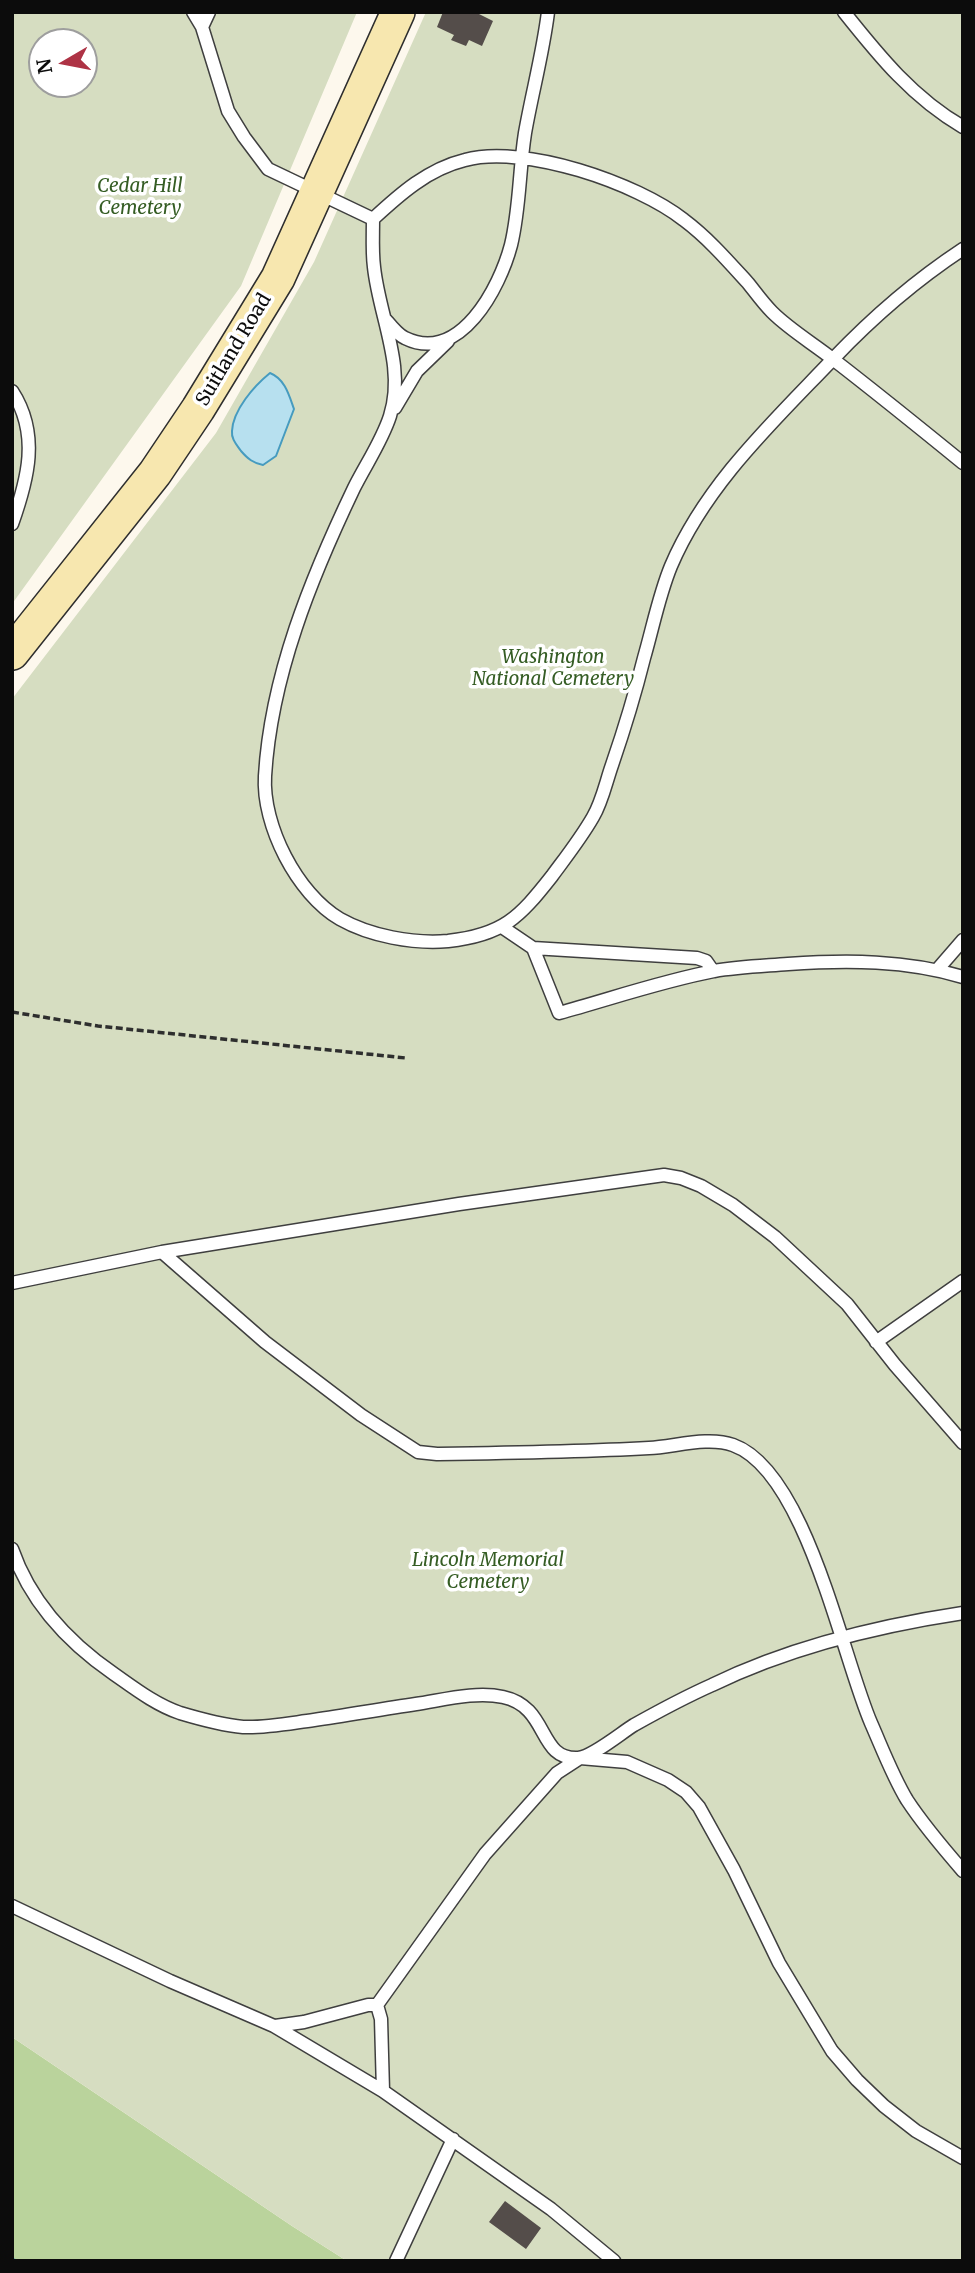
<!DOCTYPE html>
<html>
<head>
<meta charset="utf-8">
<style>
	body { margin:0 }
	#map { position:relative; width:975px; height:2273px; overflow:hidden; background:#fdf8ed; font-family:Merriweather,serif }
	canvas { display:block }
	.frame { position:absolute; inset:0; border:14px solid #0c0c0c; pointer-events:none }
	.north { position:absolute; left:28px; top:28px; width:70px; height:70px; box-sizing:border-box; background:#fff; border:2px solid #9e9e9e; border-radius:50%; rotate:260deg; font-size:19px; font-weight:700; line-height:28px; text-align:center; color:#0c0c0c }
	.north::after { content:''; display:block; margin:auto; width:24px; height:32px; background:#ae3345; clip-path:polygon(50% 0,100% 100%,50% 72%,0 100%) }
</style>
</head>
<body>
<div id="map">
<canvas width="975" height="2273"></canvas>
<div class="frame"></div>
<div class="north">N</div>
</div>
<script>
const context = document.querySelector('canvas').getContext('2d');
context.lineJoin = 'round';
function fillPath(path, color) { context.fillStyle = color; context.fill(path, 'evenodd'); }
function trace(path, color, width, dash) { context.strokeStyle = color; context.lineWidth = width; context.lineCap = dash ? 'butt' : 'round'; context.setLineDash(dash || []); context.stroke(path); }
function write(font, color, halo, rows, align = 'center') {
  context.font = font + ' Merriweather,serif'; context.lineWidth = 7; context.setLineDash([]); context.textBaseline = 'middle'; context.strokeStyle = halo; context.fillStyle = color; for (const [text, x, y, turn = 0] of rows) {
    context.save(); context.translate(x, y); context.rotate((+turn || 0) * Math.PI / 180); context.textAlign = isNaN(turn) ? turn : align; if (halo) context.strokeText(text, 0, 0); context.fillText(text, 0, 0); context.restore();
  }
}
const forest = new Path2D(`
	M 12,2037 L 292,2226 L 347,2261 L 12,2261 Z`);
const cemetery = new Path2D(`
	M 12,12 L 357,12 L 241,286 L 12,604 ZM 42,42 L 84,42 L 84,84 L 42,84 Z
	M 426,12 L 963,12 L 963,2261 L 347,2261 L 292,2226 L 12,2037 L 12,699 L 216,433 L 314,262 Z`);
const water = new Path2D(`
	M 270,373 C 285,379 289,395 294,409 L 276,456 L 263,465 C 253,463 248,459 241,451 C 237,445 231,439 232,431 C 233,410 254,386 270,373 Z`);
const stream = new Path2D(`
	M 12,2260 L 14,2261`);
const building = new Path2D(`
	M 443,12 L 475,12 L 493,21 L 482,46 L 469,40 L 466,46 L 451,40 L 454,35 L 437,27 Z
	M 505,2201 L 541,2228 L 526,2249 L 489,2222 Z`);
const path = new Path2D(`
	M 12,1012 L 98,1026 L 406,1058`);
const lane = new Path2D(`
	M 193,12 L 202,27 L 228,111 L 244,137 L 268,169 L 373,219
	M 844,12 C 879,56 913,98 963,127
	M 202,27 L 209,12
	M 963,249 C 916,280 872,318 833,359 C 773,422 706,484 671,566 C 659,595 653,627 644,658 C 635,694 624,730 612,765 C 606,782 602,802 593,817 C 581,838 566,857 552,876 C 519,918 503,935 448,941 C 413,944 370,936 340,919 C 297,894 262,825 265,776 C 271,676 311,578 354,488 C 366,464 382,441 390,416 C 406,367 379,316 374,267 C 372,252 373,235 373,219 C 400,194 428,169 465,160 C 524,144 637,183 684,220 C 708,238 728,261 748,283 C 756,293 763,303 772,312 C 790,330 814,344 834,360 C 878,394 920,428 963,463
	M 386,320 C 391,326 398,335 405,338 C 460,365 500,287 511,245 C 520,208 519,171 525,133 C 532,93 543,53 548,12
	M 12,391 C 40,434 28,479 12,524
	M 395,408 L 417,371 L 448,341
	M 502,927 L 533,948 L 559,1013 C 610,999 662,981 714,971 C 738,967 763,966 788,964 C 847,960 906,960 963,977
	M 533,948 L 697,958 L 706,961 L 713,971
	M 937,970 L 963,940
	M 162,1252 L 265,1342 L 361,1415 L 418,1452 L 437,1454 C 507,1453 578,1452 649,1448 C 674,1447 708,1436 733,1445 C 806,1471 842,1656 871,1723 C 882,1748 893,1777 907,1800 C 924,1826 943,1848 963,1871
	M 12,1283 L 162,1252 L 459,1204 L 664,1175 L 681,1178 L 701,1186 L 733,1205 L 775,1237 L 847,1304 L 895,1365 L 963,1443
	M 876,1342 L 963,1281
	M 12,1549 C 30,1601 69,1643 114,1674 C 134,1688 156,1705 180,1713 C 200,1719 222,1725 243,1727 C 267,1728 291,1723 314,1720 C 348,1715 382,1709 416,1704 C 443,1700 476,1691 503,1697 C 550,1707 537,1760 578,1758 C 592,1757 621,1733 634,1725 C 659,1711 685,1697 712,1685 C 790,1647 877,1626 963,1613
	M 12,1906 L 170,1981 L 274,2026 L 383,2091
	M 275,2026 L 304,2022 L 368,2005 L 377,2005
	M 396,2261 L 453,2139
	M 614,2261 L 551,2209 L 383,2091 L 381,2019 L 377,2005 L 485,1854 L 557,1773 L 580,1758 L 627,1762 L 668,1780 L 686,1792 L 699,1807 L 734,1870 L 779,1963 L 832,2051 L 857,2080 L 884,2106 L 916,2131 L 963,2158`);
const secondary = new Path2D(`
	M 12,653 L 155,473 L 198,409 L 278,278 L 398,12`);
const parkNames = [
	["Cedar Hill",140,187],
	["Cemetery",140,209],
	["Washington",553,658],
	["National Cemetery",553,680],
	["Lincoln Memorial",488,1561],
	["Cemetery",488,1583]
];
const streetNames = [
	["Suitland Road",234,350,-59]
];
fillPath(forest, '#bad39c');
fillPath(cemetery, '#d6ddc1');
fillPath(water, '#b7e0ef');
trace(water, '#469bbf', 2);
trace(stream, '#469bbf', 5);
fillPath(building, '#544d4a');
trace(lane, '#3f3f3f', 15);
trace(secondary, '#2e2e2e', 36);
trace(path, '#2e2e2e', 3.5, [7, 3.5]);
trace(lane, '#fff', 12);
trace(secondary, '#f7e7af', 33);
write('italic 19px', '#355d24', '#fff', parkNames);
write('19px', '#0c0c0c', '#fff', streetNames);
</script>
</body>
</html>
